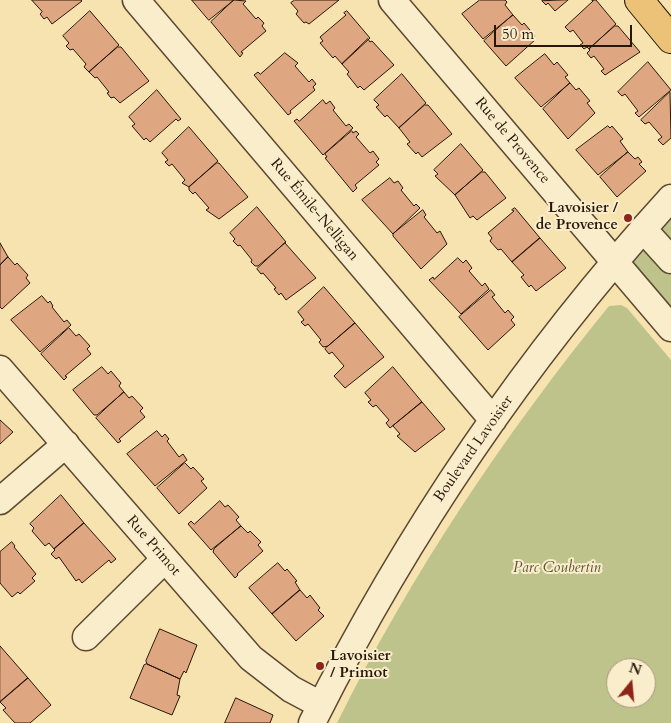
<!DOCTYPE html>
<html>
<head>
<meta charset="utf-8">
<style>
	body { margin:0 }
	#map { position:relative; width:671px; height:723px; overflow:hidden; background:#f7e3b0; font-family:Cardo,serif }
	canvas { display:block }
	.north { position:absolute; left:606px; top:658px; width:50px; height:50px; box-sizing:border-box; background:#faedcc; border:1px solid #a6977d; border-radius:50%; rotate:17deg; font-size:14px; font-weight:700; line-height:20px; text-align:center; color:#281607 }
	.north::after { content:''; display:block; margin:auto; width:18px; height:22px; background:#8f2418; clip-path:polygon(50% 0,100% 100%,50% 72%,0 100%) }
	.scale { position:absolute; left:494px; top:25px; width:138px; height:22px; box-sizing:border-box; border:2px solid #281607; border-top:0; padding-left:6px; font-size:15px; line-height:18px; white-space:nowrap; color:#281607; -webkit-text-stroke:4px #faedcc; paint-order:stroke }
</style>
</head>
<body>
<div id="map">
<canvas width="671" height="723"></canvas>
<div class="north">N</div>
<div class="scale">50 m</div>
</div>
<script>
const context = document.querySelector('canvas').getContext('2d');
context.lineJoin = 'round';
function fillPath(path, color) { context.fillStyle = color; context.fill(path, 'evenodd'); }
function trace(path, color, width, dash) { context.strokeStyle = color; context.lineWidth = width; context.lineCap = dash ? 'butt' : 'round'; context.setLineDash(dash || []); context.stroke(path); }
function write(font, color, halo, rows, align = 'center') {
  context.font = font + ' Cardo,serif'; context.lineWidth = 4; context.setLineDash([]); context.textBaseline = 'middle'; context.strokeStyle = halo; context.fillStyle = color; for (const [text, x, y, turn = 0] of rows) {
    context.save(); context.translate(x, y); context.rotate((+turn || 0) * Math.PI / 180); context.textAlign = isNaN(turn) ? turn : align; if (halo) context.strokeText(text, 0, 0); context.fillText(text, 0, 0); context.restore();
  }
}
const green = new Path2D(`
	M 671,198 L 671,247 L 647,224 Z
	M 639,234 L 671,270 L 671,328 L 627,277 Z
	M 621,305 L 627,308 L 671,360 L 671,723 L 337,723 C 411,574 504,435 609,306 ZM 616,668 L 646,668 L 646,698 L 616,698 Z`);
const building = new Path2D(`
	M 32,0 L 81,0 L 82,1 L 52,24 L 47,17 L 44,19 L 40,14 L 42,12 Z
	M 192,0 L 234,0 L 209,20 Z
	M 234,0 L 246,1 L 243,4 L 256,19 L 258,17 L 264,23 L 262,26 L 266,31 L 241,52 L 243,53 L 240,57 L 211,22 Z
	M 295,0 L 339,0 L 309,24 L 306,22 L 304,23 L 296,14 L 298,11 L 291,3 Z
	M 480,0 L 505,0 L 507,2 L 505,5 L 513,15 L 483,39 L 462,14 Z
	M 568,0 L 555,11 L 548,3 L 546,5 L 542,1 Z
	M 592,0 L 596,0 L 616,24 L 589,49 L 587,47 L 584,49 L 580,45 L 583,43 L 573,30 L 570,32 L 565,27 L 593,1 Z
	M 90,11 L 119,45 L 89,72 L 84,67 L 86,64 L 73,49 L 70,50 L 66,46 L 69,43 L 63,36 Z
	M 347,11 L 370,38 L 342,64 L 335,56 L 333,58 L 320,43 L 323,41 L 320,37 L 346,15 L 344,13 Z
	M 513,15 L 522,25 L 524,23 L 535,36 L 533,38 L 535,40 L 506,66 L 484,41 Z
	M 615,26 L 618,26 L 640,52 L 605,75 L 601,71 L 604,69 L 594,56 L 591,58 L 587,53 L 590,50 L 589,49 Z
	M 368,39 L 370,42 L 372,41 L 394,65 L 364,90 L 360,86 L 358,88 L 347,74 L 349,72 L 342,64 Z
	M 118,47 L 121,47 L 149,81 L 120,103 L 114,97 L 111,98 L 107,93 L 109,92 L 97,77 L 95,78 L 89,72 Z
	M 285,53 L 298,63 L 295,66 L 309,82 L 312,79 L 316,84 L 313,87 L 315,90 L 290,111 L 291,113 L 288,115 L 254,75 L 258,72 L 260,74 Z
	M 545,54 L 554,65 L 557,62 L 568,75 L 565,77 L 570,83 L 541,107 L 515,78 Z
	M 648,62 L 671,90 L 639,117 L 635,113 L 638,111 L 625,94 L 622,96 L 618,92 Z
	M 402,74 L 426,103 L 399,128 L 387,115 L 385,117 L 376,107 L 379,105 L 374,100 Z
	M 570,83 L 576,90 L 579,88 L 590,101 L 587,103 L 595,113 L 568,139 L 543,109 Z
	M 157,90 L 181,119 L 178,121 L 176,119 L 150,142 L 146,138 L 144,140 L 132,126 L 135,124 L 129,117 Z
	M 670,92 L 671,138 L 663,145 L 658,140 L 662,137 L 649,122 L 645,124 L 641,120 Z
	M 323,100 L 326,104 L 330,101 L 335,108 L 333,110 L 346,126 L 349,124 L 353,128 L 323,155 L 294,121 L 297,119 L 299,121 Z
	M 425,105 L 428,105 L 452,134 L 422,157 L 418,152 L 416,154 L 407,144 L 410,142 L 399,128 Z
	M 608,126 L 610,128 L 612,126 L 623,139 L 620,141 L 628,152 L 598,175 L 576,150 Z
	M 189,127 L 218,161 L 189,187 L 182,183 L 185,180 L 172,164 L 169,166 L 165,162 L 168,160 L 162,153 Z
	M 352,131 L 353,133 L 356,131 L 359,134 L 356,137 L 370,153 L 373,151 L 379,159 L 376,162 L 379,165 L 355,185 L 357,188 L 353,192 L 325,158 L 327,157 L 325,154 Z
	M 461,144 L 483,170 L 455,195 L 435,176 L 438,174 L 434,170 Z
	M 628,152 L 635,159 L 638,157 L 642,162 L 639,164 L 646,171 L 617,197 L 600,177 Z
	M 217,163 L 219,163 L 248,197 L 219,219 L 206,210 L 209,208 L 195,192 L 193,194 L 189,190 L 189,187 Z
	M 482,172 L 485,172 L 506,198 L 477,220 L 473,216 L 470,218 L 455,195 Z
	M 390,178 L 394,183 L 398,181 L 403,188 L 401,190 L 414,206 L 416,204 L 420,208 L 393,234 L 362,200 Z
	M 257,207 L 286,242 L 258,266 L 255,266 L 251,262 L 252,260 L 240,245 L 238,246 L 233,241 L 235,239 L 230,233 Z
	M 515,208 L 540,238 L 512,262 L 501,249 L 498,250 L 490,241 L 492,238 L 488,233 L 514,211 L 512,210 Z
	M 423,210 L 426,215 L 424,217 L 437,233 L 440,231 L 447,244 L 421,269 L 393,236 L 393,234 Z
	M 540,238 L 566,268 L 536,291 L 531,285 L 529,287 L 521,277 L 524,275 L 512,262 Z
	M 0,243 L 8,257 L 0,265 Z
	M 285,243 L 316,278 L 286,300 L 281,293 L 279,295 L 274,289 L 276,288 L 263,273 L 261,274 L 257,269 Z
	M 8,257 L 15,265 L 17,263 L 28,275 L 26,278 L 30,283 L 2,309 L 0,307 L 0,265 Z
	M 458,258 L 463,263 L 466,260 L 472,268 L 469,271 L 482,286 L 485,283 L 489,289 L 461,314 L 429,280 L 433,277 L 434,279 Z
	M 324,287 L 355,323 L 328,346 L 323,347 L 319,342 L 321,340 L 308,324 L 305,326 L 301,322 L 304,320 L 298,312 Z
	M 491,290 L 495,295 L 492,297 L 505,313 L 508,310 L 514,317 L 511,320 L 515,325 L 488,350 L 459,317 Z
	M 42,296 L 48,303 L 50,301 L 53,306 L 52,307 L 64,322 L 67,320 L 71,325 L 40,352 L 11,320 Z
	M 355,323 L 384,357 L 345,388 L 334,376 L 344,366 L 332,352 L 329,354 L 325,349 Z
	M 69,328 L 76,336 L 79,334 L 90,346 L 87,349 L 91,354 L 65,376 L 67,377 L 64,380 L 41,354 Z
	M 102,367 L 108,374 L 111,371 L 121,383 L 119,386 L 124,392 L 97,415 L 94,415 L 73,390 Z
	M 393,367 L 422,402 L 390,428 L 386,423 L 389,420 L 376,405 L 373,407 L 368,402 L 371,400 L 365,393 Z
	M 124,392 L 129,398 L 132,396 L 143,408 L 140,411 L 145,417 L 119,439 L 121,441 L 118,443 L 96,418 Z
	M 422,402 L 445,429 L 415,452 L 397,436 L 400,434 L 393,426 Z
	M 0,420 L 13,432 L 0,444 Z
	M 157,431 L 162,437 L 165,434 L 169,439 L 167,441 L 179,457 L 183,454 L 187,460 L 155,486 L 127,454 Z
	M 185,463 L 191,469 L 193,467 L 204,479 L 201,481 L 207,488 L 179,514 L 157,488 Z
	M 61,495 L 84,523 L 54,549 L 49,543 L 45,546 L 32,531 L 34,528 L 30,524 Z
	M 220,501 L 225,507 L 228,505 L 239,517 L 236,520 L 241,526 L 211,550 L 188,524 L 191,521 L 194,524 Z
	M 84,523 L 116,559 L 111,563 L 109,560 L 82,583 L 79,579 L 76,581 L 59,557 L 56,559 L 51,554 L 55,550 L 54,549 Z
	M 241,526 L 248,533 L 250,531 L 261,542 L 258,545 L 263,551 L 237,574 L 238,575 L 235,578 L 213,552 L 214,549 Z
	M 12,542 L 15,546 L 14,547 L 36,574 L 32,578 L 35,581 L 20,594 L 18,592 L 12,597 L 0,583 L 0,552 Z
	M 278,563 L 285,571 L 287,569 L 297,581 L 295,582 L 300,590 L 272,614 L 249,588 Z
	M 300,590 L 307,598 L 310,595 L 320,608 L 318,610 L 324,616 L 296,641 L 272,614 Z
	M 160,629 L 197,645 L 186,673 L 184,671 L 180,679 L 147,664 L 146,661 Z
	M 0,646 L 28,678 L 0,702 Z
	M 147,664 L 180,679 L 177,695 L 180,696 L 172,715 L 130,698 L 144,665 Z
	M 28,678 L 51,705 L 30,723 L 15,723 L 3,710 L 6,708 L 0,702 Z
	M 236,698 L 273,715 L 270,723 L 225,723 Z`);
const minor = new Path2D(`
	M 136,0 L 493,420
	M 392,0 L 671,328
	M 643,229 L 671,260
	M 0,369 L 251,658 L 291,689 L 321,705
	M 0,501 L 66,444
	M 86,637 L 164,560
	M 312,723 C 407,533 528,355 671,198`);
const major = new Path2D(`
	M 639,0 L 671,39`);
const markers = [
	[628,218,5,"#8f2418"],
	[320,666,5,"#8f2418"]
];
const streetNames = [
	["Rue de Provence",512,141,50],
	["Rue Émile-Nelligan",314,210,50],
	["Boulevard Lavoisier",474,449,-55],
	["Rue Primot",153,546,49]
];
const poiNames = [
	["Lavoisier /",618,209],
	["de Provence",618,226],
	["Lavoisier",330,657,"left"],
	["/ Primot",330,674,"left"]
];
const parkNames = [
	["Parc Coubertin",557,569]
];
fillPath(green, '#bdc38b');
fillPath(building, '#dea681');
trace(building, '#281607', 1);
trace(minor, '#5c4931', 29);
trace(major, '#281607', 30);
trace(minor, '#faedcc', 26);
trace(major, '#ecc278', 28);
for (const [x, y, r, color] of markers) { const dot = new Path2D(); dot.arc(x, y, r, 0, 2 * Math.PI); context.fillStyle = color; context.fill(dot); trace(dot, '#faedcc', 2); }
write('15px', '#281607', '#faedcc', streetNames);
write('bold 15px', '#281607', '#faedcc', poiNames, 'right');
write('italic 15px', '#5c5335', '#faedcc', parkNames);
</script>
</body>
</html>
